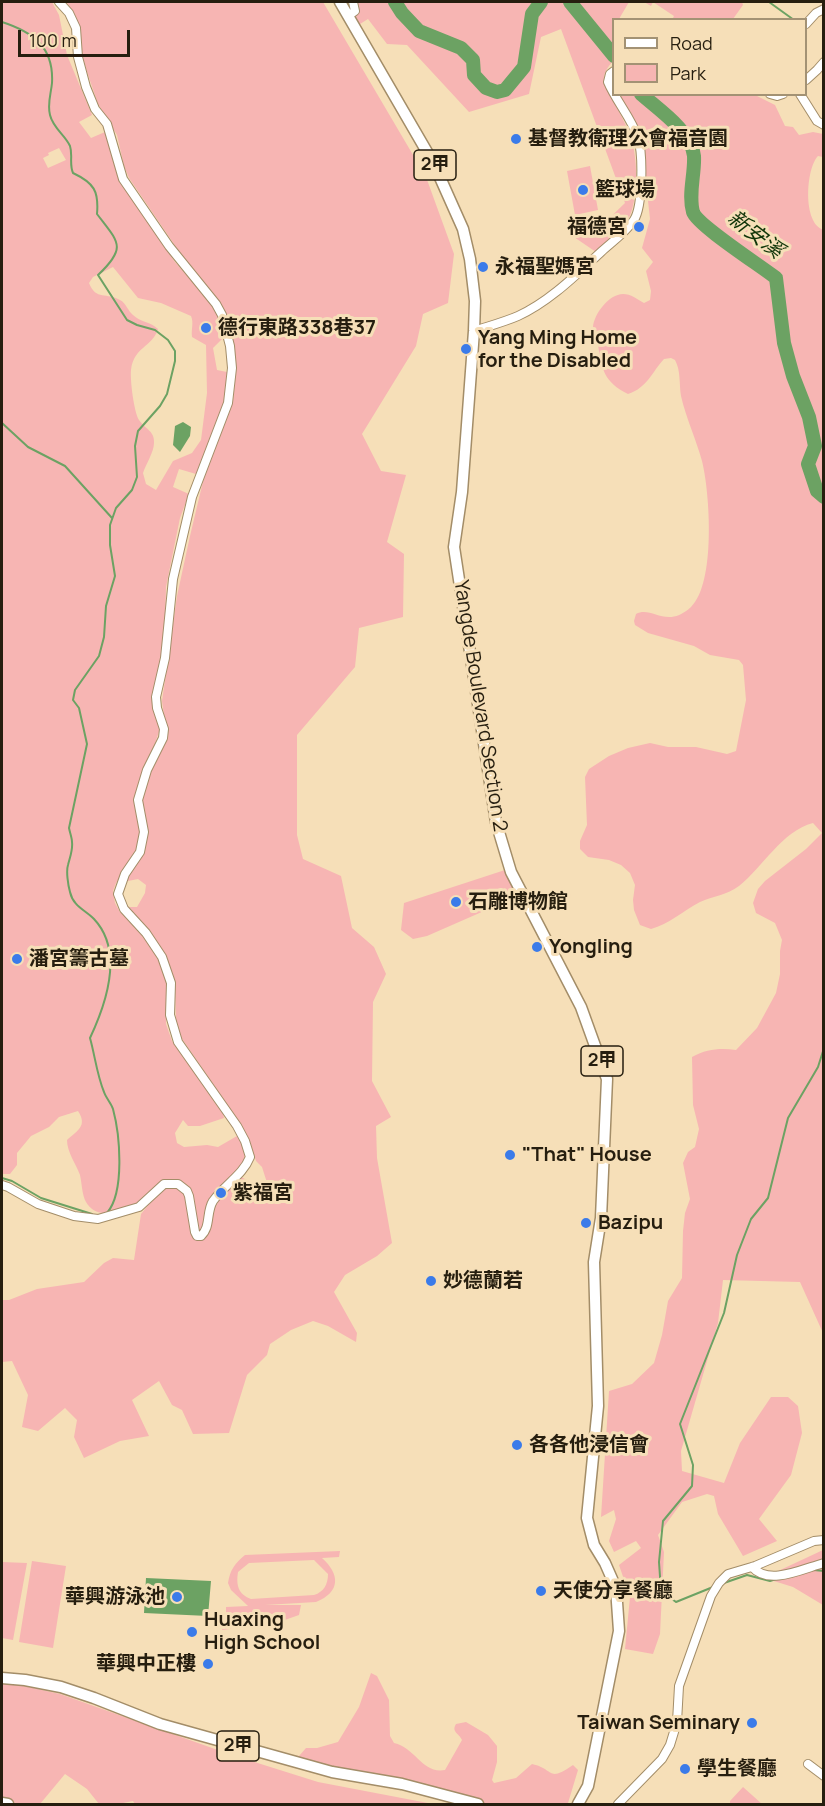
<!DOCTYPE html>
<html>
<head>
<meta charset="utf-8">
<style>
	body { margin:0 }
	#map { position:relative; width:825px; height:1806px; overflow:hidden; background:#f6dfb8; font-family:Manrope,sans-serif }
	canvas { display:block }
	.frame { position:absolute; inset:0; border:3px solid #261e0f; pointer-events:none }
	.legend { position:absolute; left:612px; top:18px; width:195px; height:78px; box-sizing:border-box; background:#f6dfb8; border:2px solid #a39274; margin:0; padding:8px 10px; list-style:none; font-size:18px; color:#261e0f }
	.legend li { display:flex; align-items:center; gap:12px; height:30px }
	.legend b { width:30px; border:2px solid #a39274 }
	.scale { position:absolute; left:18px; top:30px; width:112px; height:27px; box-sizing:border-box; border:3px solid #261e0f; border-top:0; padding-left:8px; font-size:18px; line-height:21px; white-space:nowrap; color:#261e0f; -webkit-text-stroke:4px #f6dfb8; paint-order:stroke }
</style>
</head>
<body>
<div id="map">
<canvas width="825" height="1806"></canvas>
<div class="frame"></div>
<ul class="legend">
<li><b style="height:8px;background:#fff"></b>Road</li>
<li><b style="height:16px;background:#f7b5b3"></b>Park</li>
</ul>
<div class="scale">100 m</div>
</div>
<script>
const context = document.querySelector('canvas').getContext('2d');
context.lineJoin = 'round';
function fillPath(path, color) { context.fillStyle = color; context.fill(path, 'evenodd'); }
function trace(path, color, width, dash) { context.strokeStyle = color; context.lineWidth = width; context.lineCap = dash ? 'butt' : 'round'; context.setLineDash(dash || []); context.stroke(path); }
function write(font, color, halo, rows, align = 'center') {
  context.font = font + ' Manrope,"Noto Sans TC",sans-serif'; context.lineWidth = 6; context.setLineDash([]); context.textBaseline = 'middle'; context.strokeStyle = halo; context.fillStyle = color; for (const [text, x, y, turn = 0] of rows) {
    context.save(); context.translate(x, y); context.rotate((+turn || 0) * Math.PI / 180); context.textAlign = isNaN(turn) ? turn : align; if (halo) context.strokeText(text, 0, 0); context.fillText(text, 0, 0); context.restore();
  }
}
const green = new Path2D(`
	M 2,2 L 52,2 L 59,15 L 67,55 L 92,115 L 79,122 L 91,138 L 105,132 L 111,146 L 120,181 L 175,262 L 213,305 L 222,327 L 222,339 L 213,348 L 217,370 L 227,372 L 225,400 L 196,474 L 179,469 L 173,487 L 189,494 L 180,518 L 166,587 L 165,630 L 157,682 L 160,729 L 135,801 L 136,814 L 141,830 L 137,850 L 116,883 L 113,891 L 115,903 L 120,912 L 137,927 L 160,958 L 168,988 L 166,1010 L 166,1024 L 172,1041 L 223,1113 L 224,1118 L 200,1126 L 188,1126 L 183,1120 L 175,1133 L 177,1143 L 184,1147 L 207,1145 L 218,1147 L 237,1136 C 257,1162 235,1168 221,1187 C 212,1198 208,1218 203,1231 L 199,1234 C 197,1222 194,1192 186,1185 C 182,1182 176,1181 171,1180 C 154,1193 103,1232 86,1202 C 82,1195 82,1184 80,1175 C 76,1164 67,1152 67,1140 C 77,1131 88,1126 78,1111 L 59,1117 L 49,1127 L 31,1136 L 17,1153 L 17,1165 L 10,1174 L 2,1174 ZM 59,148 L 66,160 L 48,168 L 43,158 L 49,155 L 48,153 ZM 113,267 L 138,298 L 161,303 L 191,316 C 194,323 191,329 192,337 L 206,345 L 207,393 L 201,440 L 192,453 L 173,461 L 156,490 L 146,484 L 143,473 C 146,464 154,452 154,443 C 155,431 145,429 139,420 C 134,412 130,380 131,370 C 134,346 152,348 158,329 C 151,322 140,322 133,315 C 128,311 126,303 120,300 C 107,292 96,301 89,283 L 93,277 Z
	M 66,2 L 323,2 L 426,177 L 454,254 L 448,303 L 423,314 L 416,346 L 362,434 L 381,471 L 406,475 L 387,542 L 404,554 L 403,617 L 359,628 L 355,667 L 297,735 L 297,835 L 303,859 L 341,876 L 352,928 L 374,947 L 386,974 L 373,1002 L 372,1081 L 391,1117 L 376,1126 L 377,1158 L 392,1243 L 377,1256 L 345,1275 L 334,1292 L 357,1333 L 356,1342 L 328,1326 L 313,1321 L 291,1330 L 270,1344 L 267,1355 L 247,1375 L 229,1433 L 193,1434 L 182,1410 L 172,1405 L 159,1381 L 132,1400 L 149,1436 L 120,1441 L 84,1458 L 74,1437 L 77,1420 L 65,1408 L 38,1431 L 22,1427 L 28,1395 L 12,1361 L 2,1362 L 2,1300 L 9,1300 L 37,1289 L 84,1282 L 104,1263 L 113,1258 L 134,1260 L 141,1214 L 162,1188 L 175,1187 L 186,1195 L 197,1238 L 221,1197 L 241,1177 L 251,1182 L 257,1195 L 269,1189 L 262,1167 L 256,1161 L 252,1148 L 235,1116 L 180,1036 L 176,1020 L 175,989 L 163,952 L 148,930 L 128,907 L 137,907 L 145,893 L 146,885 L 138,879 L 128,881 L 126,879 L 142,856 L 141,799 L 166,730 L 162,701 L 177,596 L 190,536 L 205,473 L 233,401 L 235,382 L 232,338 L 226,314 L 216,297 L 182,256 L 129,178 L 124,166 L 117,135 L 98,104 L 86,69 L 70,7 Z
	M 354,2 L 629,2 L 619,19 L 614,20 L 613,61 C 607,68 603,73 604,83 C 613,102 626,121 632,142 C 638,161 638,202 628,220 C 621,233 607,243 596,252 L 571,235 L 572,232 L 593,234 L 625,203 L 561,29 L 541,37 L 529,94 L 469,112 L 407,45 L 387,44 L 368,19 L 360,24 L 353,15 Z
	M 644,2 L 742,2 L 743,5 L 733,19 L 672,20 L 674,16 L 653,2 L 651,6 Z
	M 619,95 L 755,95 L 775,105 L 785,126 L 793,127 L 799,135 L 813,132 L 823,134 L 823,157 L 818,156 C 806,168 802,224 824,230 L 823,1333 L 800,1282 L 723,1280 L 718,1323 L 681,1451 L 682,1471 L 724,1483 L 740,1443 L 771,1397 L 788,1397 L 798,1406 L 802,1433 L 791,1475 L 759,1519 L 777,1541 L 743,1556 L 718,1514 L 714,1496 L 707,1494 L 682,1502 L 658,1535 L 664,1552 L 660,1634 L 653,1654 L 625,1649 L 630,1597 L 619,1565 L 641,1548 L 636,1541 L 614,1552 L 609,1541 L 616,1519 L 614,1510 L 601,1517 L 609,1391 L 632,1384 L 654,1363 L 662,1335 L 668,1301 L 682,1278 L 683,1231 L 685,1213 L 690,1199 L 683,1163 L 688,1152 L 695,1147 L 699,1129 L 693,1105 L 692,1057 C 707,1049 720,1048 736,1050 L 757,1028 L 776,993 L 780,974 L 780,951 L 782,940 L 775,923 L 756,913 L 753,903 L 758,889 L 765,881 L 806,849 L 822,833 L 813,823 C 782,831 763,867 739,886 C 727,895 713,896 700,902 C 683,911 669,924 651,929 L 640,925 L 634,910 L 633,900 L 635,885 L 630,873 L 621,865 L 609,860 L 588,857 L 580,849 L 580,841 L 587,825 L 585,777 L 589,769 L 609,756 L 628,748 L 650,743 L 668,747 L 696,747 L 727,754 L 736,751 L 746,700 L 743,665 L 739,660 L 710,655 L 694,646 L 648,633 L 635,625 L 634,621 L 636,614 C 652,605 666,630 691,607 C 716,583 710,493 702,461 C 696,439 686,418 681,396 C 679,384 681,371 675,360 L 671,358 L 664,359 C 652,372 647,388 628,394 C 604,382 602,370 598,345 C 597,340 593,332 593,327 C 594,314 609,294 623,294 C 631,294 637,299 644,303 L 650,300 L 651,291 L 646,271 L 653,262 L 642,248 L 650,219 L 648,201 L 644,191 L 645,155 Z
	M 590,166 L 598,210 L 575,215 L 567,171 Z
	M 505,870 L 516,897 L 427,936 L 413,939 L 401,930 L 404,903 Z
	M 823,1550 L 823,1605 L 793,1587 L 761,1577 L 776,1572 Z
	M 340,1551 L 339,1557 L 322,1558 C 340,1574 341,1592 316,1602 L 265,1605 L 301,1605 L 299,1615 L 279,1622 L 242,1623 L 230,1629 L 222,1630 L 226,1618 L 226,1607 L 248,1606 L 231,1590 L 228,1583 C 230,1570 235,1563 245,1555 ZM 314,1560 L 328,1574 C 328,1584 324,1592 314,1595 L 251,1599 C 238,1594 236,1585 238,1572 L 249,1563 Z
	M 32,1561 L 66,1566 L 53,1648 L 19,1642 Z
	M 2,1562 L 27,1563 L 13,1640 L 2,1638 Z
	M 371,1673 L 377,1676 L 389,1700 L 390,1736 L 394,1743 C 416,1748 422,1774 445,1770 L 462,1740 C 459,1733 451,1732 456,1724 L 466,1722 L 488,1735 L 497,1746 L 497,1762 L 492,1780 L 494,1783 L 516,1778 L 532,1764 C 555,1769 547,1783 573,1765 L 578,1770 L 568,1803 L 567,1804 L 483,1804 L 336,1771 L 290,1755 L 299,1756 L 306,1748 L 317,1748 L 338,1742 L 359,1707 Z
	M 2,1681 L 60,1694 L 229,1754 L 318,1782 L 433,1804 L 135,1804 L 133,1801 L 118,1804 L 99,1804 L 87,1789 L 65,1774 L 40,1804 L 21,1804 L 2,1800 Z
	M 743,1787 L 762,1804 L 730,1804 L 730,1801 Z`);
const water = new Path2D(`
	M 183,422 L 191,427 L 190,436 L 180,452 L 173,445 L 175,426 Z
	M 146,1578 L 211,1581 L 208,1616 L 144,1613 Z`);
const stream = new Path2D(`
	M 769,2 L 794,20
	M 2,22 C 33,32 54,47 52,83 C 51,94 47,104 50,115 C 53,128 65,135 70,146 C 73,155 69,164 73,173 C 94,183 99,191 97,214 C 118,242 128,247 98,275 L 127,320 L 137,325 L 155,330 L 168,340 L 175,351 L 175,361 L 167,394 L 160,406 L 138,431 L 135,446 L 137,477 L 132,490 L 116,508 L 110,525 L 110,545 L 115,576 L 106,606 L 104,637 L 99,656 L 75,690 L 73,700 L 79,708 L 87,744 L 69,828 C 70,833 72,838 72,842 C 73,850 70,857 68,865 C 66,871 68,885 70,892 C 73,906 85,910 94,919 C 124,951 106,1004 90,1038 C 95,1056 97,1075 104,1092 C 106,1098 111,1103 113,1109 C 120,1135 125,1192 107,1213
	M 2,423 L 28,447 L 65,466 L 112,518
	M 2,1178 L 12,1181 L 41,1198 L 92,1214
	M 814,1570 L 824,1571
	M 724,1583 L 747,1575 L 770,1581 L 776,1579
	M 713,1587 L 676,1602 L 661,1591 L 659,1562 L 663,1521 L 692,1486 L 693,1465 L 680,1424 L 724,1313 L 737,1255 L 751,1219 L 768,1198 L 788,1118 L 818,1067 L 824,1048`);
const river = new Path2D(`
	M 395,2 L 402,13 L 419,31 L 461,48 L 473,60 L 474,75 L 486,88 L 497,92 L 505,90 L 524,67 L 532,14 L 541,2
	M 570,2 L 614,56
	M 641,94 C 658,109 692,132 694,156 C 695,174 688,194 693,212 C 697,225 761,266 776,278 L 784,343 L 793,376 L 809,417 L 815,446 L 808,464 L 817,491 L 824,497`);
const minor = new Path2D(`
	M 348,16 L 355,11 L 353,2
	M 806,24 L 816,13 L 824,9
	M 806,80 L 817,70 L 824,62
	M 770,94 L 777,96 L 783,94
	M 800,94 L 817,121 L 824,125
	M 474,331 C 489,326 504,322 518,316 C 549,302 576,275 601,252 C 612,242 626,232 634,220 C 643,206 643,154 638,138 C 632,119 616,101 608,82 L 610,74 L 614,71
	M 2,1185 L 8,1187 L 38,1204 L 74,1216 L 98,1219 L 139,1207 L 164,1184 L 178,1184 L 187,1191 L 189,1196 L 195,1232 L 197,1236 L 201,1236 C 211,1227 206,1212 213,1201 C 224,1185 243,1175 250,1157 L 245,1141 L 237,1126 L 178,1042 L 170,1015 L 171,983 L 162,957 L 146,933 L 124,909 L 118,894 L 125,874 L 140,852 L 144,832 L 138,800 L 147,770 L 163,738 L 164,729 L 157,708 L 156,697 L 165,658 L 173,579 L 192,497 L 228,403 L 232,368 L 230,346 L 222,315 L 216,304 L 169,246 L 123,179 L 107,124 L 95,109 L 86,87 L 78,57 L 76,28 L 69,13 L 59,2
	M 752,1567 C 769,1586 802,1569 824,1563
	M 808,1764 L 824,1776
	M 618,1804 L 662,1759 L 670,1745 L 677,1722 L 679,1686 L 711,1596 L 719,1583 L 728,1574 L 755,1566 L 814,1541 L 824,1540`);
const major = new Path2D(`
	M 340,2 L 434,164 L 463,229 L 470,259 L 475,301 L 474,331 L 462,492 L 454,547 L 496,822 L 511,872 L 581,1007 L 607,1079 L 601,1218 L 594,1262 L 598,1406 L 587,1518 L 594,1545 L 605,1563 L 616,1588 L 619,1631 L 588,1786 L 578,1804
	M 2,1678 L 25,1680 L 61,1687 L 94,1698 L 160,1724 L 185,1731 L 332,1772 L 402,1784 L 478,1804
	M 2,1803 L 8,1804`);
const markers = [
	[516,139,6,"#3b7be9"],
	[583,190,6,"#3b7be9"],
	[639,227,6,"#3b7be9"],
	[483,267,6,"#3b7be9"],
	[206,328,6,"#3b7be9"],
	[466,349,6,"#3b7be9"],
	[456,902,6,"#3b7be9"],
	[537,947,6,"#3b7be9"],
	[17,959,6,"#3b7be9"],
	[510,1155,6,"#3b7be9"],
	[221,1193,6,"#3b7be9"],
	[586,1223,6,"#3b7be9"],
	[431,1281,6,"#3b7be9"],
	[517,1445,6,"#3b7be9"],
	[541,1591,6,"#3b7be9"],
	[177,1597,6,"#3b7be9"],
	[192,1632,6,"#3b7be9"],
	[208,1664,6,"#3b7be9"],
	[752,1723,6,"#3b7be9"],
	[685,1769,6,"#3b7be9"]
];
const shields = [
	[435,165,42],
	[602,1061,42],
	[238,1746,42]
];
const shieldNames = [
	["2甲",435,165],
	["2甲",602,1061],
	["2甲",238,1746]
];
const poiNames = [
	["基督教衛理公會福音園",528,139],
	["籃球場",595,190],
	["福德宮",627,227,"right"],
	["永福聖媽宮",495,267],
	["德行東路338巷37",218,328],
	["Yang Ming Home",478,338],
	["for the Disabled",478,361],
	["石雕博物館",468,902],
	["Yongling",549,947],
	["潘宮籌古墓",29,959],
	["\"That\" House",522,1155],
	["紫福宮",233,1193],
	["Bazipu",598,1223],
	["妙德蘭若",443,1281],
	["各各他浸信會",529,1445],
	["天使分享餐廳",553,1591],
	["華興游泳池",165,1597,"right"],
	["Huaxing",204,1620],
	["High School",204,1643],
	["華興中正樓",196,1664,"right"],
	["Taiwan Seminary",740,1723,"right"],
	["學生餐廳",697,1769]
];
const streetNames = [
	["Yangde Boulevard Section 2",480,706,81]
];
const waterNames = [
	["新安溪",755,235,38]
];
fillPath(green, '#f7b5b3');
fillPath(water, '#6ca263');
trace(stream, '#6ca263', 2);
trace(river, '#6ca263', 14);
trace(minor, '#a38d68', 10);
trace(major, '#a38d68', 13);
trace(minor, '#fff', 8);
trace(major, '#fff', 10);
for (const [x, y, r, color] of markers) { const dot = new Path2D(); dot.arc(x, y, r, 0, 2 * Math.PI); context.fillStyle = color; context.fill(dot); trace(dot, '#f6dfb8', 2); }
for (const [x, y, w] of shields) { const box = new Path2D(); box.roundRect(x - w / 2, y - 15, w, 30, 4.5); context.fillStyle = '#f6dfb8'; context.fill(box); trace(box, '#261e0f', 1.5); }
write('bold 18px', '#261e0f', null, shieldNames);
write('bold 20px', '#261e0f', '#f6dfb8', poiNames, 'left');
write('20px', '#261e0f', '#f6dfb8', streetNames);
write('italic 21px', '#103509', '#f6dfb8', waterNames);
</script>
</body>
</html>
